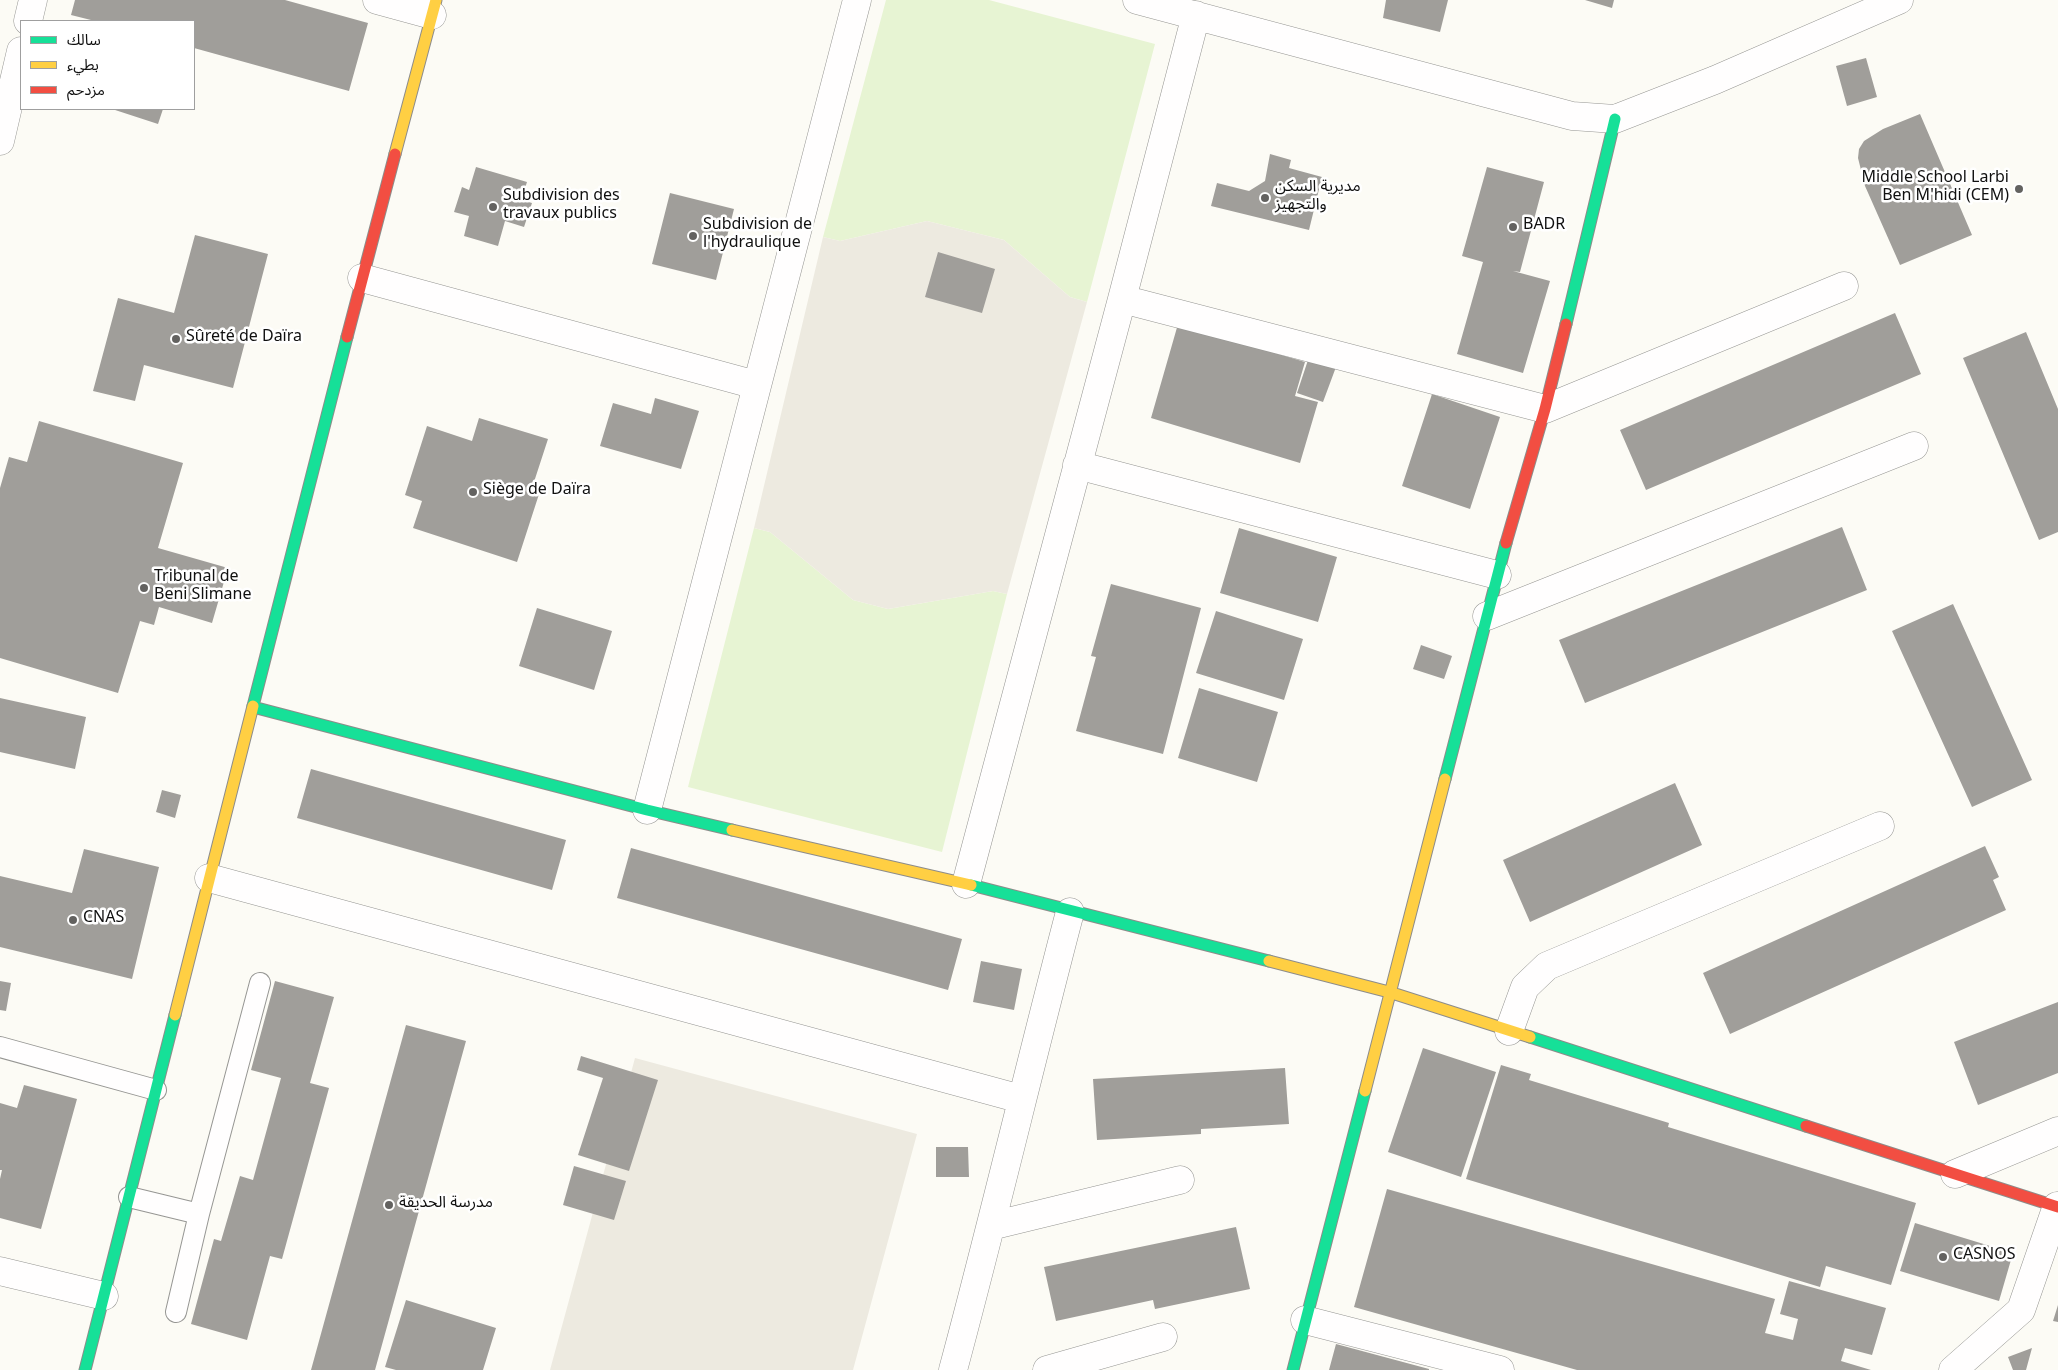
<!DOCTYPE html>
<html>
<head>
<meta charset="utf-8">
<style>
	body { margin:0 }
	#map { position:relative; width:2058px; height:1370px; overflow:hidden; background:#fcfbf5; font-family:Georgia,"Noto Sans Arabic",serif }
	canvas { display:block }
	.legend { position:absolute; left:20px; top:20px; width:175px; height:90px; box-sizing:border-box; background:#fff; border:1px solid #9f9f9f; margin:0; padding:6px 9px; list-style:none; font-size:15px; color:#101010 }
	.legend li { display:flex; align-items:center; gap:10px; height:25px }
	.legend b { width:25px; border:1px solid #9f9f9f }
</style>
</head>
<body>
<div id="map">
<canvas width="2058" height="1370"></canvas>
<ul class="legend">
<li><b style="height:6px;background:#16e098"></b>سالك</li>
<li><b style="height:6px;background:#ffcf43"></b>بطيء</li>
<li><b style="height:6px;background:#f24e42"></b>مزدحم</li>
</ul>
</div>
<script>
const context = document.querySelector('canvas').getContext('2d');
context.lineJoin = 'round';
function fillPath(path, color) { context.fillStyle = color; context.fill(path, 'evenodd'); }
function trace(path, color, width, dash) { context.strokeStyle = color; context.lineWidth = width; context.lineCap = dash ? 'butt' : 'round'; context.setLineDash(dash || []); context.stroke(path); }
function write(font, color, halo, rows, align = 'center') {
  context.font = font + ' Georgia,"Noto Sans Arabic",serif'; context.lineWidth = 5; context.setLineDash([]); context.textBaseline = 'middle'; context.strokeStyle = halo; context.fillStyle = color; for (const [text, x, y, turn = 0] of rows) {
    context.save(); context.translate(x, y); context.rotate((+turn || 0) * Math.PI / 180); context.textAlign = isNaN(turn) ? turn : align; if (halo) context.strokeText(text, 0, 0); context.fillText(text, 0, 0); context.restore();
  }
}
const green = new Path2D(`
	M 886,0 L 989,0 L 1155,44 L 1087,302 L 1070,297 L 1004,240 L 927,221 L 840,241 L 823,237 Z
	M 754,528 L 770,532 L 853,600 L 888,609 L 993,591 L 1007,594 L 942,852 L 688,787 Z`);
const plaza = new Path2D(`
	M 927,221 L 1004,240 L 1070,297 L 1087,302 L 1007,594 L 993,591 L 888,609 L 853,600 L 770,532 L 754,528 L 823,237 L 840,241 Z
	M 635,1058 L 917,1134 L 853,1370 L 550,1370 Z`);
const building = new Path2D(`
	M 75,0 L 285,0 L 368,23 L 349,91 L 194,48 L 194,21 L 95,21 L 71,15 Z
	M 1386,0 L 1448,0 L 1440,32 L 1383,18 Z
	M 1585,0 L 1614,0 L 1612,8 Z
	M 1866,58 L 1877,97 L 1847,106 L 1836,66 Z
	M 112,109 L 163,109 L 158,124 Z
	M 1920,114 L 1972,235 L 1900,265 L 1865,186 L 1858,158 L 1859,149 L 1864,141 L 1883,129 Z
	M 1270,154 L 1291,160 L 1289,168 L 1322,177 L 1309,230 L 1211,206 L 1217,183 L 1249,191 L 1265,181 Z
	M 476,167 L 527,182 L 521,200 L 532,203 L 524,227 L 505,221 L 498,246 L 464,236 L 469,216 L 454,212 L 462,187 L 469,190 Z
	M 1487,167 L 1544,182 L 1520,272 L 1513,271 L 1550,281 L 1523,373 L 1457,354 L 1483,262 L 1462,256 Z
	M 670,193 L 734,209 L 716,280 L 652,264 Z
	M 195,235 L 268,254 L 233,388 L 144,365 L 135,401 L 93,391 L 118,298 L 174,313 Z
	M 938,252 L 995,269 L 982,313 L 925,297 Z
	M 1895,313 L 1921,374 L 1646,490 L 1620,430 Z
	M 1178,324 L 1305,362 L 1295,396 L 1318,402 L 1300,463 L 1151,418 Z
	M 2026,332 L 2058,409 L 2058,532 L 2039,540 L 1963,358 Z
	M 1309,357 L 1336,367 L 1323,402 L 1297,393 Z
	M 1432,394 L 1500,417 L 1470,509 L 1402,486 Z
	M 655,398 L 699,411 L 681,469 L 600,446 L 613,403 L 651,414 Z
	M 479,418 L 548,439 L 533,485 L 541,488 L 517,562 L 413,528 L 422,501 L 405,495 L 427,426 L 472,441 Z
	M 39,421 L 183,463 L 158,548 L 228,568 L 212,623 L 159,607 L 154,625 L 140,621 L 118,693 L 0,658 L 0,488 L 9,457 L 27,462 Z
	M 1842,527 L 1867,590 L 1585,703 L 1559,640 Z
	M 1239,528 L 1337,557 L 1318,622 L 1220,593 Z
	M 1111,584 L 1201,608 L 1163,754 L 1076,731 L 1096,657 L 1091,656 Z
	M 1953,604 L 2032,780 L 1972,807 L 1892,631 Z
	M 537,608 L 612,631 L 594,690 L 519,666 Z
	M 1216,611 L 1303,639 L 1284,700 L 1196,673 Z
	M 1421,645 L 1452,656 L 1444,679 L 1413,669 Z
	M 1199,688 L 1278,712 L 1257,782 L 1178,758 Z
	M 0,698 L 86,717 L 75,769 L 0,752 Z
	M 311,769 L 566,840 L 552,890 L 297,818 Z
	M 1675,783 L 1702,845 L 1530,922 L 1503,860 Z
	M 162,790 L 181,795 L 175,818 L 156,812 Z
	M 1985,846 L 1999,877 L 1993,880 L 2006,910 L 1730,1034 L 1703,973 Z
	M 631,848 L 962,939 L 948,990 L 617,898 Z
	M 84,849 L 159,867 L 132,979 L 0,947 L 0,876 L 72,893 Z
	M 981,961 L 1022,969 L 1014,1010 L 973,1002 Z
	M 0,981 L 11,983 L 6,1011 L 0,1010 Z
	M 275,981 L 334,997 L 310,1083 L 329,1088 L 282,1259 L 270,1256 L 247,1340 L 191,1324 L 214,1239 L 221,1241 L 240,1176 L 253,1180 L 281,1078 L 251,1070 Z
	M 2058,1002 L 2058,1073 L 1978,1105 L 1954,1042 Z
	M 406,1025 L 466,1041 L 375,1370 L 311,1370 Z
	M 1423,1048 L 1496,1072 L 1461,1177 L 1388,1152 Z
	M 581,1056 L 658,1080 L 629,1171 L 578,1155 L 603,1078 L 577,1070 Z
	M 1501,1065 L 1531,1074 L 1529,1080 L 1669,1123 L 1668,1127 L 1916,1203 L 1891,1285 L 1826,1266 L 1820,1287 L 1466,1179 Z
	M 1285,1068 L 1289,1124 L 1201,1129 L 1201,1134 L 1097,1140 L 1093,1079 Z
	M 24,1085 L 77,1099 L 41,1229 L 0,1218 L 0,1179 L 2,1170 L 0,1170 L 0,1103 L 17,1108 Z
	M 936,1147 L 968,1147 L 969,1177 L 936,1177 Z
	M 574,1166 L 626,1181 L 614,1220 L 563,1205 Z
	M 1387,1189 L 1775,1299 L 1765,1333 L 1793,1340 L 1798,1319 L 1780,1314 L 1789,1281 L 1886,1308 L 1872,1355 L 1845,1348 L 1841,1361 L 1871,1370 L 1577,1370 L 1354,1307 Z
	M 1915,1223 L 2013,1253 L 1999,1301 L 1900,1271 Z
	M 1236,1227 L 1250,1289 L 1155,1309 L 1153,1300 L 1056,1321 L 1044,1267 Z
	M 406,1300 L 496,1328 L 483,1370 L 396,1370 L 385,1367 Z
	M 2058,1305 L 2058,1322 L 2053,1321 Z
	M 1336,1344 L 1429,1369 L 1429,1370 L 1329,1370 Z
	M 2032,1348 L 2026,1370 L 2013,1370 L 2008,1357 Z`);
const lane = new Path2D(`
	M 0,1047 L 156,1090
	M 129,1197 L 199,1214
	M 176,1312 L 199,1214 L 260,983`);
const street = new Path2D(`
	M 377,0 L 432,15
	M 1137,0 L 1572,116 L 1615,119 L 1715,80 L 1899,0
	M 28,21 L 33,0
	M 0,141 L 21,51
	M 362,278 L 756,385
	M 1122,299 L 1545,409 L 1844,286
	M 1077,465 L 1497,575
	M 1487,616 L 1914,446
	M 647,810 L 857,0
	M 209,878 L 1021,1099
	M 966,884 L 1122,299 L 1196,15
	M 1509,1031 L 1525,987 L 1547,966 L 1880,826
	M 1955,1174 L 2058,1131
	M 991,1226 L 1180,1180
	M 0,1271 L 104,1296
	M 1305,1320 L 1500,1370
	M 953,1370 C 994,1218 1030,1064 1070,912
	M 1047,1370 L 1163,1337
	M 1953,1370 L 2021,1310 L 2057,1206`);
const fast = new Path2D(`
	M 1566,324 L 1615,119
	M 253,706 L 347,337
	M 253,707 L 647,810 L 732,830
	M 1445,779 L 1506,543
	M 971,885 L 1269,961
	M 1530,1037 L 1806,1126
	M 85,1370 L 175,1015
	M 1293,1370 L 1365,1091`);
const slow = new Path2D(`
	M 395,154 L 436,0
	M 732,830 L 971,885
	M 1269,961 L 1389,992 L 1530,1037
	M 175,1015 L 253,706
	M 1365,1091 L 1445,779`);
const jam = new Path2D(`
	M 347,337 L 395,154
	M 1506,543 L 1545,409 L 1566,324
	M 1806,1126 L 2058,1207`);
const markers = [
	[2019,189,5,"#636260"],
	[1265,198,5,"#636260"],
	[493,207,5,"#636260"],
	[1513,227,5,"#636260"],
	[693,236,5,"#636260"],
	[176,339,5,"#636260"],
	[473,492,5,"#636260"],
	[144,588,5,"#636260"],
	[73,920,5,"#636260"],
	[389,1205,5,"#636260"],
	[1943,1257,5,"#636260"]
];
const poiNames = [
	["Middle School Larbi",2009,180,"right"],
	["Ben M'hidi (CEM)",2009,198,"right"],
	["مديرية السكن",1275,189],
	["والتجهيز",1275,207],
	["Subdivision des",503,198],
	["travaux publics",503,216],
	["Subdivision de",703,227],
	["l'hydraulique",703,245],
	["BADR",1523,227],
	["Sûreté de Daïra",186,339],
	["Siège de Daïra",483,492],
	["Tribunal de",154,579],
	["Beni Slimane",154,597],
	["CNAS",83,920],
	["مدرسة الحديقة",399,1205],
	["CASNOS",1953,1257]
];
fillPath(green, '#e7f4d3');
fillPath(plaza, '#edeae0');
fillPath(building, '#a09e9a');
trace(lane, '#969693', 22);
trace(street, '#969693', 29);
trace(fast, '#8d8c8a', 13);
trace(slow, '#8d8c8a', 13);
trace(jam, '#8d8c8a', 13);
trace(lane, '#fffefe', 20);
trace(street, '#fffefe', 28);
trace(fast, '#16e098', 11);
trace(slow, '#ffcf43', 11);
trace(jam, '#f24e42', 11);
for (const [x, y, r, color] of markers) { const dot = new Path2D(); dot.arc(x, y, r, 0, 2 * Math.PI); context.fillStyle = color; context.fill(dot); trace(dot, '#fff', 2); }
write('16px', '#101010', '#fff', poiNames, 'left');
</script>
</body>
</html>
